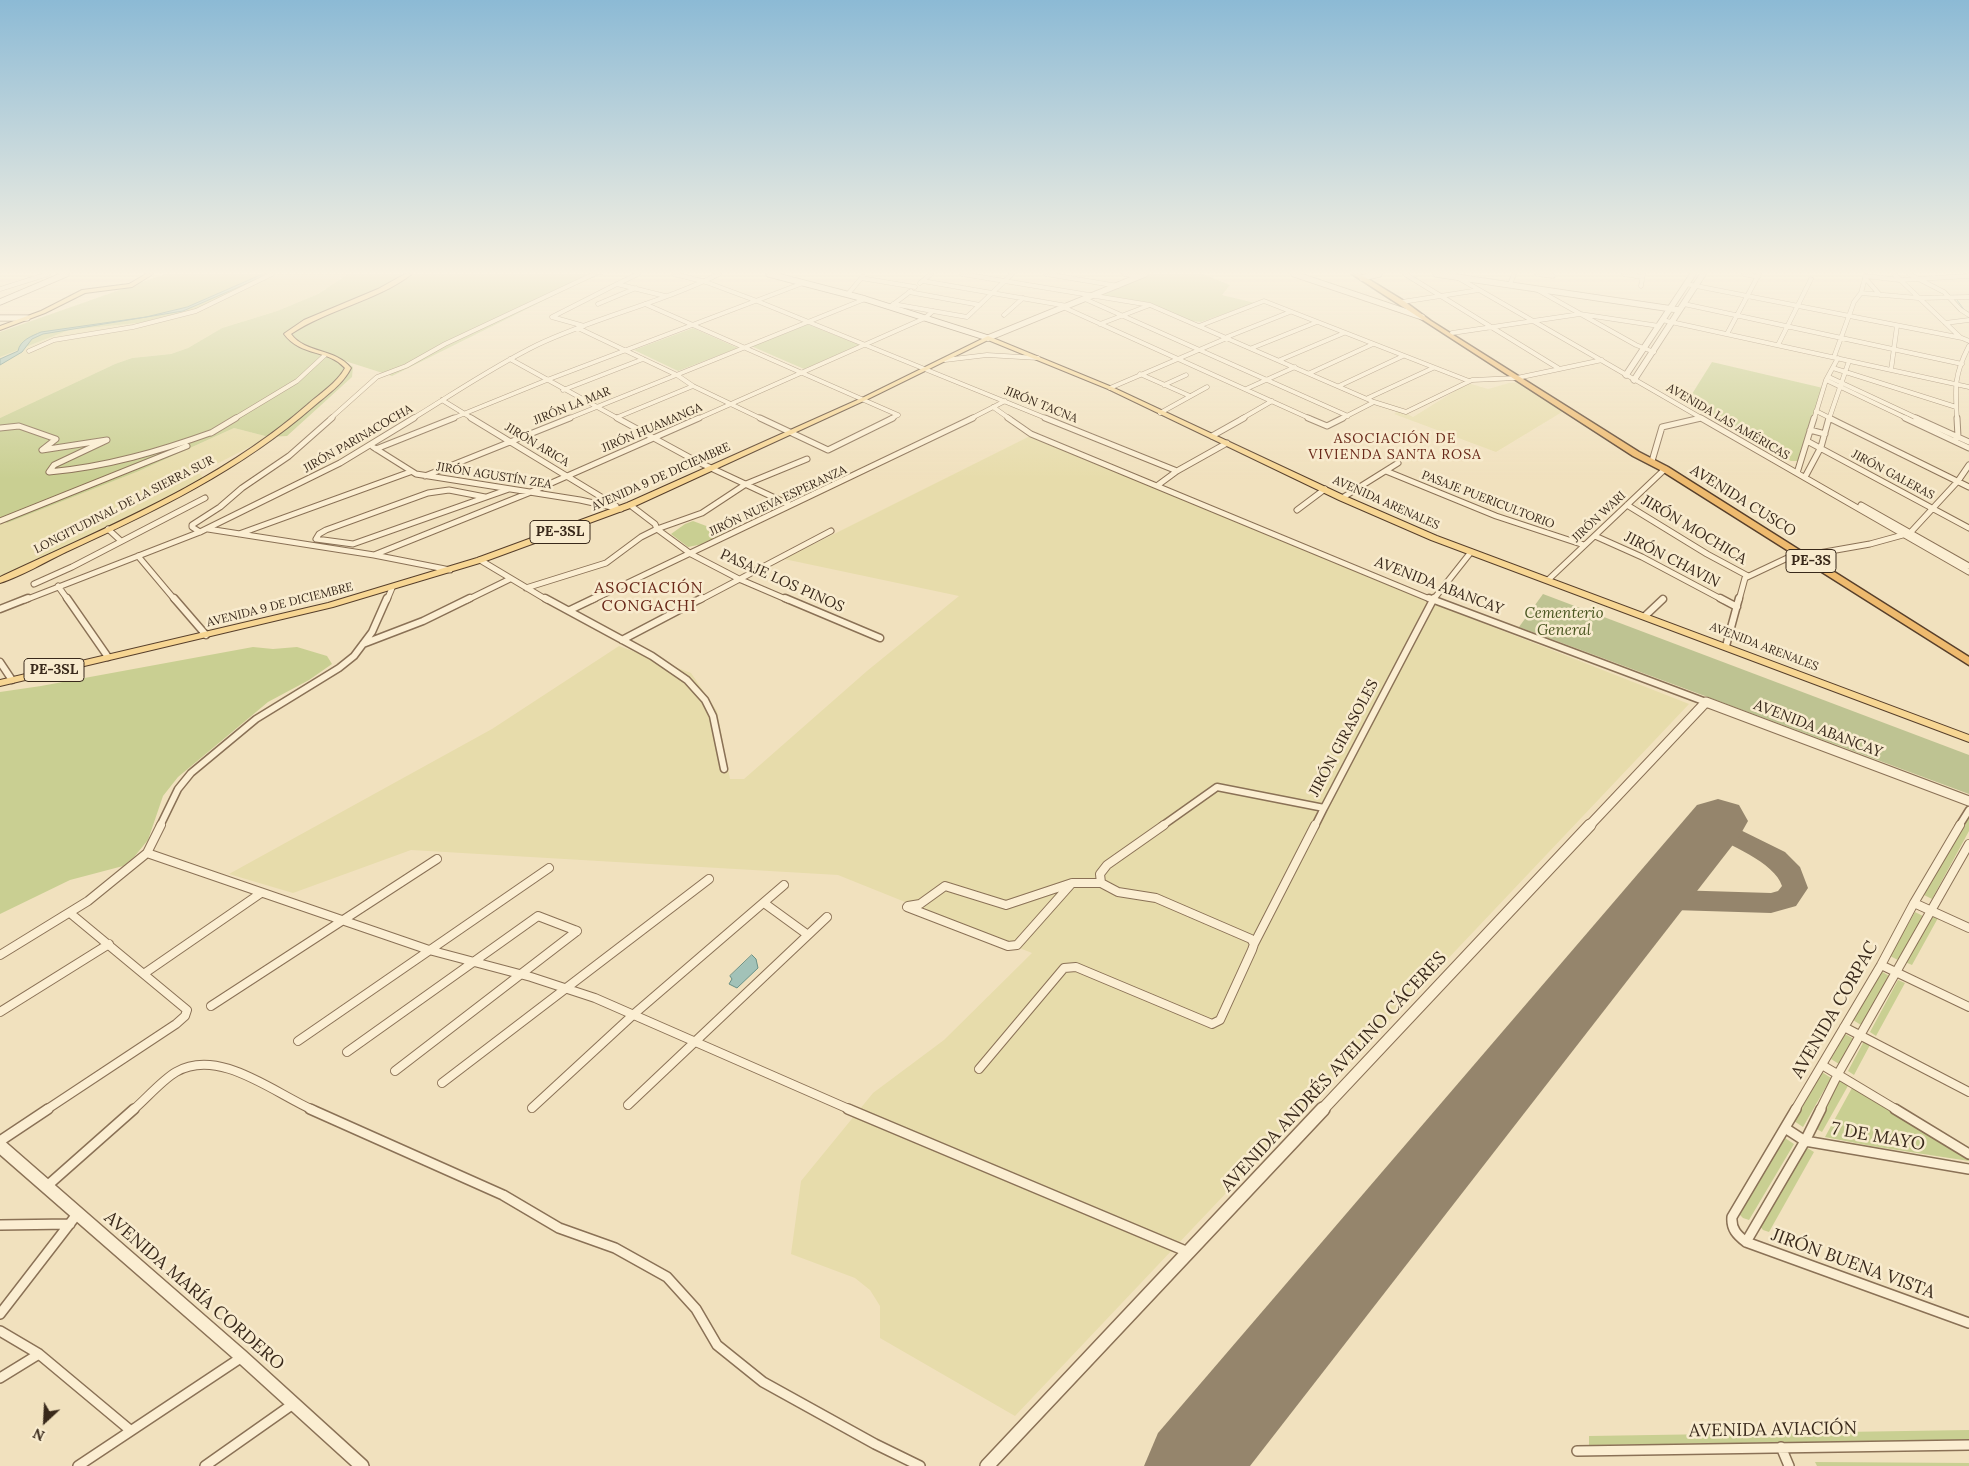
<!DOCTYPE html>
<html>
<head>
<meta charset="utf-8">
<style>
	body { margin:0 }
	#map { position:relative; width:1969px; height:1466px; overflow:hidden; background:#f1e1be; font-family:Lora,serif }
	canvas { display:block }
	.north { position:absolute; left:20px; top:1396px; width:50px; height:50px; -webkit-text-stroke:4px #f8ebce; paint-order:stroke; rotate:205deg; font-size:14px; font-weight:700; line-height:20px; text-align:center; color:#39291b }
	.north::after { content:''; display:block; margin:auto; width:18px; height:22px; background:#39291b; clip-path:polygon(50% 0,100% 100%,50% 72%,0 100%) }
</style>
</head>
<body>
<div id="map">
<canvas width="1969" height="1466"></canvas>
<div class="north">N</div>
</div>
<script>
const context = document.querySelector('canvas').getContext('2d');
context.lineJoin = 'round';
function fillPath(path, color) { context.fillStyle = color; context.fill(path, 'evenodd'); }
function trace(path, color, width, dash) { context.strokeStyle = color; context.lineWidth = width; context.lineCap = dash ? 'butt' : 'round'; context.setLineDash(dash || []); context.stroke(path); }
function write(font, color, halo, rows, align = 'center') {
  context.font = font + ' Lora,serif'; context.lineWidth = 5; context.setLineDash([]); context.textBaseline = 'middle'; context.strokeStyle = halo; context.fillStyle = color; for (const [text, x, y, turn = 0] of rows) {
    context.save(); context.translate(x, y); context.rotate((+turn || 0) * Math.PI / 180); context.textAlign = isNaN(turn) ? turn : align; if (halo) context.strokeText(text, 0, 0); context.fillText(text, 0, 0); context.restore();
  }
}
const farmland = new Path2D(`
	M 272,274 L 348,274 L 318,294 L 277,311 L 222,328 L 188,348 L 171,354 L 132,358 L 115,364 L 0,418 L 0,357 L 69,330 L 148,322 Z
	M 1524,382 L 1567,409 L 1496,452 L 1394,414 L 1400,410 L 1413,417 L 1468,383 L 1488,389 L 1509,383 Z
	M 234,428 L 269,437 L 199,473 L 206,481 L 0,579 L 0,519 L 7,523 L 139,471 Z
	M 1030,436 L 1432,603 L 1689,704 L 1015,1416 L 880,1338 L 880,1306 L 870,1290 L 855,1278 L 791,1254 L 801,1181 L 873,1093 L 944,1040 L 1032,953 L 838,875 L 411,850 L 293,893 L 229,874 L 492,729 L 619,646 L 691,673 L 717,711 L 730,779 L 744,779 L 867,671 L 959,596 L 784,559 Z`);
const green = new Path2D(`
	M 165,274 L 272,274 L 198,309 L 148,322 L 69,330 L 0,357 L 0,332 Z
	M 348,274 L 603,274 L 579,283 L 392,376 L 345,361 L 353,367 L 352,377 L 287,436 L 269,437 L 234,428 L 139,471 L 7,523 L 0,519 L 0,418 L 115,364 L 132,358 L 171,354 L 188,348 L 222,328 L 277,311 L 318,294 Z
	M 1151,274 L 1203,274 L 1230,285 L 1222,295 L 1255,303 L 1201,322 L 1191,321 L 1151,305 L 1100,296 Z
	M 807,324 L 860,345 L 804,369 L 751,346 Z
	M 693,328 L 738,348 L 678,371 L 634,350 Z
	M 1712,362 L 1823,388 L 1798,461 L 1791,461 L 1687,402 Z
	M 693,521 L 725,533 L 703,544 L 688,547 L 671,534 L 685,524 Z
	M 253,647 L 273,649 L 297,647 L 327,656 L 332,664 L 309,680 L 268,702 L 178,777 L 163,796 L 148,840 L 134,857 L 123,866 L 70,880 L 0,914 L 0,692 L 41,686 Z
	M 1969,815 L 1969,831 L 1932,899 L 1924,895 Z
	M 1915,912 L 1923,916 L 1898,960 L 1890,956 Z
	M 1931,915 L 1938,918 L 1912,965 L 1905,962 Z
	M 1881,971 L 1889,976 L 1861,1025 L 1853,1020 Z
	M 1898,980 L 1905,983 L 1876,1036 L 1870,1032 Z
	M 1845,1034 L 1854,1039 L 1839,1064 L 1831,1059 Z
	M 1864,1041 L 1870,1045 L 1854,1075 L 1848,1071 Z
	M 1822,1072 L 1831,1078 L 1803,1127 L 1794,1121 Z
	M 1840,1078 L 1849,1084 L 1822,1132 L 1815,1128 Z
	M 1853,1086 L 1969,1154 L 1969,1161 L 1871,1146 L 1825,1137 Z
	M 1785,1138 L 1794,1144 L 1749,1220 L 1743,1218 L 1739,1214 Z
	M 1804,1146 L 1814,1152 L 1769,1232 L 1763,1230 L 1759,1225 Z
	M 1969,1430 L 1969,1440 L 1589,1445 L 1589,1436 Z
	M 1815,1462 L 1969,1463 L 1969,1466 L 1817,1466 Z`);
const cemetery = new Path2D(`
	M 1543,594 L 1969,755 L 1969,794 L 1519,627 Z`);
const water = new Path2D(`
	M 263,274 L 269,274 L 183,311 L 43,334 L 32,339 L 22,352 L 0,365 L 0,359 L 18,351 C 20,340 32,336 41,332 L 146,317 L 187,307 Z
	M 752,955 L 756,959 L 758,968 L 737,988 L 729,984 L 732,979 L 730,976 Z`);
const stream = new Path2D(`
	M 1957,300 L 1965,311`);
const taxiway = new Path2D(`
	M 1714,817 L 1785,852 L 1800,867 L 1808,888 L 1796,906 L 1771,913 L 1673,910 L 1649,915 L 1640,912 L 1636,905 L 1640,898 L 1673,890 L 1771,893 L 1778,891 L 1782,886 C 1775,862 1727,844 1705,832 L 1702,826 L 1705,820 Z`);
const runway = new Path2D(`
	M 1718,799 L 1739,805 L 1748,821 L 1739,837 L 1250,1466 L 1144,1466 L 1158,1433 L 1697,805 Z`);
const minorFar4 = new Path2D(`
	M 638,274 L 617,284 L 665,296
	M 674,274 L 706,282 L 757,301 L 1048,419
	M 962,274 L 1150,305 L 1374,402 L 1406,412 L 1472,380 L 1517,378 L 1602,360
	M 1046,274 L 1118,286
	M 1124,274 L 1139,276
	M 1405,274 L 1558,368
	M 1537,274 L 1553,276
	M 1624,274 L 1642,277
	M 1744,274 L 1758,277
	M 1894,274 L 1960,337
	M 1909,274 L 1944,292 L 1961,310 L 1969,315
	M 1455,276 L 1703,419
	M 861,278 L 915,287
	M 1865,278 L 1865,276 L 1900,280 L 1969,276
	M 1865,278 L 1880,295
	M 923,281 L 1067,306
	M 1511,282 L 1514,274
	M 920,283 L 931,274
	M 1686,284 L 1962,338 L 1969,341
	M 1641,286 L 1643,274
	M 0,289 L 48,274
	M 1536,289 L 1636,345 L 1654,352
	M 909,292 L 980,305
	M 1861,293 L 1918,298 L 1969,297
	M 848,294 L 863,276
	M 1085,299 L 1348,416
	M 1402,302 L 1479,290
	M 598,304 L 636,288
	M 645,304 L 898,415
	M 893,304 L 967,317 L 1012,274
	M 1684,304 L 1962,364
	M 891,306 L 911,291
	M 1063,307 L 1311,419
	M 1004,315 L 1023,298
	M 552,317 L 617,284
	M 552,317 L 584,326
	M 1662,320 L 1969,387
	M 1945,323 L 1969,320
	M 1100,324 L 1150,305
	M 1199,326 L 1264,301 L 1469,381
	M 578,328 L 677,375 L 693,386 L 762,419
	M 1452,333 L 1580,314 L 1659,326
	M 1727,334 L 1759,274
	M 1227,337 L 1290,312
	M 1778,345 L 1811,279
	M 1252,348 L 1317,322
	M 29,351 L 54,340 L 133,327 L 196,311 L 272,274
	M 1834,357 L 1854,302 L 1861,293 L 1865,278
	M 510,359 L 619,419
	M 945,360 L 987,355 L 1038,358
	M 1280,360 L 1344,333
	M 1833,368 L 1956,407
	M 1891,370 L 1897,326
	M 1310,373 L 1373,344
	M 1140,374 L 1190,396
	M 1829,377 L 1919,419
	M 1826,380 L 1908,419
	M 1164,385 L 1186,375
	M 1339,386 L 1403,356
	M 1110,388 L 1227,338
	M 1246,389 L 1295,367
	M 563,390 L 643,359
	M 1368,398 L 1433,368
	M 442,400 L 473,419
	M 993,407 L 1010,419
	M 1816,411 L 1832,419
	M 1160,413 L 1207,387
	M 618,417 L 693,386
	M 234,419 L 297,381 L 325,355
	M 330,419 L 377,377 L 406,366 L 445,344 L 594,274
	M 412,419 C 453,394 494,366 537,345 C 596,317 661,303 719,274
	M 451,419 L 547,380 L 803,283
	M 567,419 L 865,299
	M 697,419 L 925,318 L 933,311
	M 890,419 L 898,415
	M 970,419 L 1005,401
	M 1241,419 L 1272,401
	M 1341,419 L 1374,402
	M 1697,419 L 1701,418
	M 1814,419 L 1826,380 L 1838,358
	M 1829,419 L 1849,361
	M 1957,419 C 1955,387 1954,375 1969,346`);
const minorFar3 = new Path2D(`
	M 471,418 L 616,506
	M 617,418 L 696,461 L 790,505
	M 760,418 L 828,450 L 893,418
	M 1008,418 L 1031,434 L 1432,600
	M 1045,418 L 1177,471
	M 1308,418 L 1327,426 L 1343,418
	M 1701,418 L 1969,572
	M 1829,418 L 1969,487
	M 1905,418 L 1969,448
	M 1916,418 L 1969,442
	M 0,428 L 19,426 L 56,439 L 42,450 L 107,440 L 54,465 L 49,472 C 106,467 160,451 213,432
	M 1810,430 L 1825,434
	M 211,433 L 236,418
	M 1212,436 L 1244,418
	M 1956,438 L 1958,437 L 1957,418
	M 1807,441 L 1969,528
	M 373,447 L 416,474 L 580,500 L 621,509
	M 376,449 L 454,418
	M 1652,461 L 1662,427 L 1701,418
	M 1386,471 L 1496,516 L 1584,545
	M 1797,473 L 1814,418
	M 425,476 L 570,418
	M 1805,477 L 1821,447 L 1829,418
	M 1158,485 L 1177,471 L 1227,443
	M 485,497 L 449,490 L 428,493 L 326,530 L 319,534 L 316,539 L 353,544 L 509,489
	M 1342,498 L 1398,463
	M 630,505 L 655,524 L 657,529 L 691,554 L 739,579 L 788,600
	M 1627,505 L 1707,554 L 1748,576
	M 1861,505 L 1969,566
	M 1297,510 L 1325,489
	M 0,521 L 187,446
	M 108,529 L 121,541
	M 208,529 L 374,555 L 450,570
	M 200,532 L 192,527 L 192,525 L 220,507 L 242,488 L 289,456 L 332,418
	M 239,534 L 410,472
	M 1595,536 L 1642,557 L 1723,600
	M 374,555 L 531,492 L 699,418
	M 138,556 L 175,600
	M 1802,556 L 1870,544 L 1910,533 L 1958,481 L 1969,465
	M 480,560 L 547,600
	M 1548,580 L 1665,469
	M 34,584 L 72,567 L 205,498
	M 58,586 L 68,600
	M 526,588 L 606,563 L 641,537 L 657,529 L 702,513 L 746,484 L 807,459
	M 25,600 L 200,532 L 340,463 L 414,418
	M 387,600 L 392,588
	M 467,600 L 510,579
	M 592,600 L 973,418
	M 700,600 L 831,531
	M 1433,600 L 1471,552
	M 1739,600 L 1745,578 L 1798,553`);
const minorFar2 = new Path2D(`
	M 67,598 L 108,657
	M 174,598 L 206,635
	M 545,598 L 652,656 L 687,680 L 705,700 L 713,716 L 724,769
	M 785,598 L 880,638
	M 1429,598 L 1706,702
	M 1720,598 L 1737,607
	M 0,609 L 28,598
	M 570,610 L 595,598
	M 1645,616 L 1663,599
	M 622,640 L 702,598
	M 363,644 L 423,621 L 470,598
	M 1726,646 L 1739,598
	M 0,662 L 12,680
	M 160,826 L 178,789 L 191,773 L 256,719 L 339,668 L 354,656 L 372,632 L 387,598
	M 1162,826 L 1217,787 L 1324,808 L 1434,598
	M 1315,826 L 1324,808
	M 1959,826 L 1969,810`);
const minorFar1 = new Path2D(`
	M 147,853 L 429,950 L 531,977 L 595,998 L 851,1110
	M 764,903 L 808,935
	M 1914,903 L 1969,928
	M 908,906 L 920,904 L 945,886 L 1006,905 L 1072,883
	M 907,907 L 1008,946 L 1017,945 L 1072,883 L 1101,883
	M 1254,944 L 1315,825
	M 0,955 L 88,901 L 147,853 L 161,825
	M 1881,965 L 1969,1007
	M 145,973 L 261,893
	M 211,1006 L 437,859
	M 0,1012 L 109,944
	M 1844,1027 L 1969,1092
	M 298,1041 L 549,868
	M 347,1052 L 538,916 L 577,931
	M 1822,1065 L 1897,1110
	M 979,1069 L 1064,968 L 1076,967 L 1212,1024 L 1220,1020 L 1252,950 L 1254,944 L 1251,939 L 1156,898 L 1118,892 L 1101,883 L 1100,874 L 1107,865 L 1164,825
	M 395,1071 L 577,931
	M 442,1083 L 709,879
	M 628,1105 L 827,917
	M 532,1108 L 634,1014 L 784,885
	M 46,1110 L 176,1024 L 185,1016 L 187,1010 L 70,913
	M 133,1110 C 146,1099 162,1080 176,1072 C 219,1047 274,1093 313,1110
	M 1795,1110 L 1881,965 L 1914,903 L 1960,825
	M 1820,1110 L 1838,1074 L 1969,844`);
const minor = new Path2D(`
	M 310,1109 L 503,1195 L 559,1228 L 615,1248 L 667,1277 L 696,1309 L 717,1345 L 763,1382 L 875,1444 L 920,1466
	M 848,1109 L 1188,1252
	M 1796,1109 L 1732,1217 C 1731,1229 1737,1235 1746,1242 L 1969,1323
	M 1895,1109 L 1969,1154
	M 1785,1128 L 1805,1141 L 1969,1169
	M 0,1141 L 48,1109
	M 47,1186 L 134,1109
	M 0,1225 L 70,1224
	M 1746,1242 L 1805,1141 L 1821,1109
	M 0,1314 L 78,1213
	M 0,1331 L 39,1354 L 130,1430
	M 0,1378 L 39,1354
	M 1781,1447 L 1789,1466
	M 1577,1451 L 1969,1445
	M 78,1466 L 242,1357
	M 205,1466 L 293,1404`);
const tertiaryFar3 = new Path2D(`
	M 1294,274 L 1422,317
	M 1436,274 L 1679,310
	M 1362,278 L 1379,274
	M 988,338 L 1145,274
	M 1626,375 L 1693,274
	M 1634,380 L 1703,274`);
const tertiaryFar2 = new Path2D(`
	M 1589,826 L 1706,702 L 1969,801`);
const tertiaryFar1 = new Path2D(`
	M 1322,1110 L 1590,825`);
const tertiary = new Path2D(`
	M 0,1146 L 242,1357 L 362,1466
	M 987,1466 L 1323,1109`);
const secondary = new Path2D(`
	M 769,274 L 865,299 L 988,338
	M 0,302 L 66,274
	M 0,318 L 27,318`);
const primary = new Path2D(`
	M 146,274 L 153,274 L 132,287 L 85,293 L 45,313 L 0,330 L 0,326 L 41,311 L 82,290 L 129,284 Z
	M 405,274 L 412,274 C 377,301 328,309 291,334 C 306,354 335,348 351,368 C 343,384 327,395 314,406 C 241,470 154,512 66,552 C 45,562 22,576 0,583 L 0,577 C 106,527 218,483 307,405 C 319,394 337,383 345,368 C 328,349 301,357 284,334 L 285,333 L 304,320 L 378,289 Z
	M 988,336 L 1112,387 L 1345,496 L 1437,536 L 1969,735 L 1969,742 L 1431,540 L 1339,500 L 1108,389 L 988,340 L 868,399 L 633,507 L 483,562 L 333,607 L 0,686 L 0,680 L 328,603 L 477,558 L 627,503 L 864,397 Z`);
const trunk = new Path2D(`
	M 1352,274 L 1360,274 L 1404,301 L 1431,321 L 1639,452 L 1668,467 L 1969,657 L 1969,665 L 1662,471 L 1633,456 Z`);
const farStreetnames = [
	["JIRÓN TACNA",1041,405,22],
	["JIRÓN LA MAR",572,406,-22],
	["AVENIDA LAS AMÉRICAS",1728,422,30],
	["JIRÓN HUAMANGA",652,428,-23],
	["JIRÓN PARINACOCHA",358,439,-30],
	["JIRÓN ARICA",537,445,31],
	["JIRÓN GALERAS",1893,475,28],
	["JIRÓN AGUSTÍN ZEA",494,476,9],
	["AVENIDA 9 DE DICIEMBRE",661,477,-24],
	["PASAJE PUERICULTORIO",1488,500,21],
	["JIRÓN NUEVA ESPERANZA",778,501,-25],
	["AVENIDA ARENALES",1386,503,24],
	["LONGITUDINAL DE LA SIERRA SUR",124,505,-27],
	["JIRÓN WARI",1599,517,-43],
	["AVENIDA 9 DE DICIEMBRE",280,605,-14],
	["AVENIDA ARENALES",1764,647,21]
];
const farNeighbourhoodnames = [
	["ASOCIACIÓN DE",1395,439],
	["VIVIENDA SANTA ROSA",1395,455]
];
const shields = [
	[560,532,60],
	[1811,561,50],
	[54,670,60]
];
const shieldNames = [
	["PE-3SL",560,532],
	["PE-3S",1811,561],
	["PE-3SL",54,670]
];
const streetNames = [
	["AVENIDA CUSCO",1743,501,32],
	["JIRÓN MOCHICA",1694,530,31],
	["JIRÓN CHAVIN",1672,560,27],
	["PASAJE LOS PINOS",782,581,24],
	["AVENIDA ABANCAY",1439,586,21],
	["AVENIDA ABANCAY",1818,729,21],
	["JIRÓN GIRASOLES",1344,738,-62]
];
const parkNames = [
	["Cementerio",1564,614],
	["General",1564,631]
];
const neighbourhoodNames = [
	["ASOCIACIÓN",649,588],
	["CONGACHI",649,606]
];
const nearStreetnames = [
	["AVENIDA CORPAC",1835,1010,-60],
	["AVENIDA ANDRÉS AVELINO CÁCERES",1334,1072,-47],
	["7 DE MAYO",1878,1137,10],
	["JIRÓN BUENA VISTA",1853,1264,20],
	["AVENIDA MARÍA CORDERO",194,1291,41],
	["AVENIDA AVIACIÓN",1773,1430,-1]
];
fillPath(farmland, '#e7dcab');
fillPath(green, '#c9cf92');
fillPath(cemetery, '#bec392');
fillPath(water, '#a2c2b8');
trace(water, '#699086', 1);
trace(stream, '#699086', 1);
fillPath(taxiway, '#95856c');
fillPath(runway, '#95856c');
trace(minorFar4, '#8a7156', 5);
trace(minorFar3, '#8a7156', 7);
trace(minorFar2, '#8a7156', 9);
trace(minorFar1, '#8a7156', 10);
trace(minor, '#8a7156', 12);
trace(tertiaryFar3, '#8a7156', 7);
trace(tertiaryFar2, '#8a7156', 11);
trace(tertiaryFar1, '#8a7156', 13);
trace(tertiary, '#8a7156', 16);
trace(secondary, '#6c5239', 7);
trace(primary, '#573f2b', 2);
trace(trunk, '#573f2b', 3);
trace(minorFar4, '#fbeed2', 4);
trace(minorFar3, '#fbeed2', 5);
trace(minorFar2, '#fbeed2', 6);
trace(minorFar1, '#fbeed2', 8);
trace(minor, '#fbeed2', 9);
trace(tertiaryFar3, '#fbeed2', 5.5);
trace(tertiaryFar2, '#fbeed2', 9);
trace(tertiaryFar1, '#fbeed2', 11);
trace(tertiary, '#fbeed2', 13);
trace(secondary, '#fbeed2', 5.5);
fillPath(primary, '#f7d693');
fillPath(trunk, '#eeba6e');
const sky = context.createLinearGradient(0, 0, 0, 479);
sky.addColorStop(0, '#8cbad5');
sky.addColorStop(0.57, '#f9f2e2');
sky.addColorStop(1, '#f9f2e200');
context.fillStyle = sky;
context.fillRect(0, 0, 1969, 479);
write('12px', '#39291b', '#f8ebce', farStreetnames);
context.letterSpacing = '1px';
write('14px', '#682718', '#f8ebce', farNeighbourhoodnames);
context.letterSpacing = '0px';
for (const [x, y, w] of shields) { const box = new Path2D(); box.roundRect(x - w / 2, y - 11.5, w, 23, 4); context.fillStyle = '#f8ebce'; context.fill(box); trace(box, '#39291b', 1); }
write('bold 14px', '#39291b', null, shieldNames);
write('15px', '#39291b', '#f8ebce', streetNames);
write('italic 15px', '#4a5621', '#f8ebce', parkNames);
context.letterSpacing = '1px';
write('16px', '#682718', '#f8ebce', neighbourhoodNames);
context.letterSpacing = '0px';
write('18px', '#39291b', '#f8ebce', nearStreetnames);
</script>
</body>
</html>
